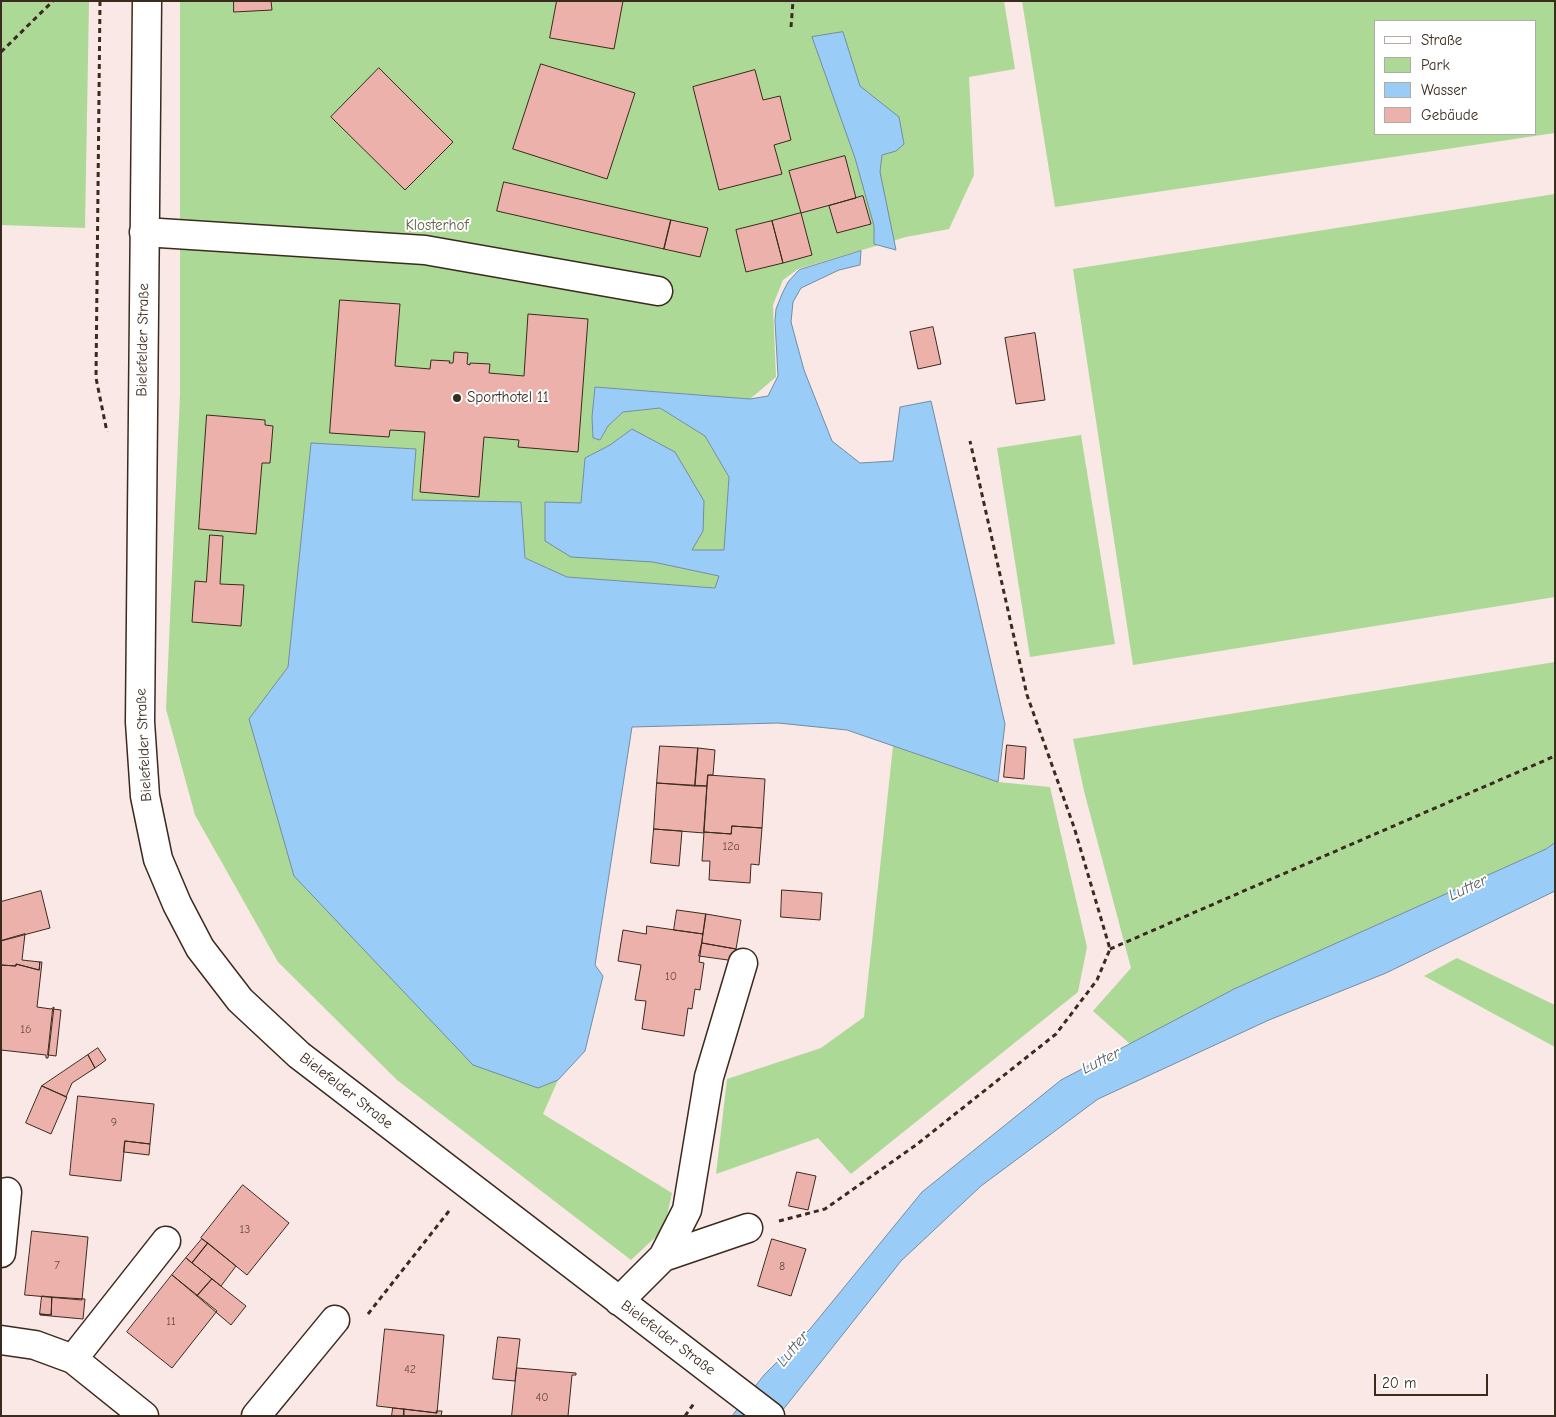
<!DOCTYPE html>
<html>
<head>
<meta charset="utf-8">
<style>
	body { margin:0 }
	#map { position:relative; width:1556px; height:1417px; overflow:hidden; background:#f9e8e6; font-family:"Comic Neue",sans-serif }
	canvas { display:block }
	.frame { position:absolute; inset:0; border:2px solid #3b2a1e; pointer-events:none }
	.legend { position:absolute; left:1374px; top:20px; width:162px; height:115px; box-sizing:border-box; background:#fff; border:1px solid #b1aaa5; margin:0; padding:6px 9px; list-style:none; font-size:15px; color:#3b2a1e }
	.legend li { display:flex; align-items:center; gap:10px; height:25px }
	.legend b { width:25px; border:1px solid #b1aaa5 }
	.scale { position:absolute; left:1374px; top:1374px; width:114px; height:22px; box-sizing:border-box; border:2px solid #3b2a1e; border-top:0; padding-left:6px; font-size:15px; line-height:18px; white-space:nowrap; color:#3b2a1e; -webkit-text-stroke:4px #fff; paint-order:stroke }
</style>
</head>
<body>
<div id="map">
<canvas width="1556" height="1417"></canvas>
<div class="frame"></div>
<ul class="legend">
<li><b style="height:6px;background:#fff"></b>Straße</li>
<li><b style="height:14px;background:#add997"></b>Park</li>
<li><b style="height:14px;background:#99cdf7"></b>Wasser</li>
<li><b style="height:14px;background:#ecb1aa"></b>Gebäude</li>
</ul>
<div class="scale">20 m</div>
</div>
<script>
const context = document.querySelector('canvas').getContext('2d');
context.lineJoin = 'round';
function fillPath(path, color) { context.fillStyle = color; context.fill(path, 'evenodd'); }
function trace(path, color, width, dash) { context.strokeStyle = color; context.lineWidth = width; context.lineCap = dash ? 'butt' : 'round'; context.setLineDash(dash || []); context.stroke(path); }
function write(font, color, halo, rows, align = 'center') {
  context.font = font + ' "Comic Neue",sans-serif'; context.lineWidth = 4; context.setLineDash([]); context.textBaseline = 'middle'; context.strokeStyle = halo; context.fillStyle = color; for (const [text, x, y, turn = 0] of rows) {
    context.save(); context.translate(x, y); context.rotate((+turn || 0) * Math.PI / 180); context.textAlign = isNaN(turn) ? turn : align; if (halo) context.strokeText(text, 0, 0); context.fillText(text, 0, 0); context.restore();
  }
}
const green = new Path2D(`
	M 1,1 L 89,1 L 85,228 L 1,225 Z
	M 180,1 L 1004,1 L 1015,69 L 969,77 L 974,175 L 949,229 L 906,237 L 798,269 L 783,280 L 773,305 L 776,377 L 750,399 L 595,387 L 592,417 L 593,438 L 600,440 L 608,426 L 623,412 L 660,408 L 705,436 L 729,477 L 725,550 L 692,550 L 632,429 L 610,445 L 585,458 L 581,503 L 653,562 L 720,576 L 716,588 L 567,577 L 525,558 L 521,502 L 411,500 L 415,449 L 311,444 L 288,667 L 249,720 L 538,1088 L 558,1080 L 543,1114 L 672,1193 L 664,1229 L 631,1260 L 397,1080 L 278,962 L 195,815 L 166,709 L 180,395 Z
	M 1022,1 L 1555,1 L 1555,133 L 1055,207 ZM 1375,21 L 1535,21 L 1535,134 L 1375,134 Z
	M 1555,194 L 1555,597 L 1133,665 L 1073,269 Z
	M 1081,435 L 1115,644 L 1030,657 L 997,448 Z
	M 1555,662 L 1555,843 L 1546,849 L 1234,989 L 1130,1044 L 1093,1011 L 1131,968 L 1084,791 L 1073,739 Z
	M 893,746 L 998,782 L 1050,787 L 1087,947 L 1078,992 L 851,1174 L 818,1138 L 716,1174 L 727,1079 L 821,1048 L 864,1017 Z
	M 1457,958 L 1555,1005 L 1555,1047 L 1424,976 Z`);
const water = new Path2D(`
	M 843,32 L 860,86 L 899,117 L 904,144 L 896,151 L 882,155 L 880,172 L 896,250 L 874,244 L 874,226 L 855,158 L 812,37 Z
	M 861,251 L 860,265 L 839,270 L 801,288 L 793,302 L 791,322 L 804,370 L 832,441 L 860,463 L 893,461 L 900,407 L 931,401 L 1005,724 L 998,782 L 847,730 L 778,723 L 632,727 L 595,965 L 603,976 L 585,1051 L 558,1080 L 538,1088 L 473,1065 L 294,876 L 249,719 L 288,667 L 311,443 L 416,449 L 412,500 L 521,502 L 525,558 L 567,577 L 715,588 L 719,576 L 653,562 L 571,557 L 545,541 L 545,502 L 581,503 L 585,458 L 610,445 L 632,429 L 675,452 L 704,501 L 703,531 L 692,550 L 724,550 L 729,477 L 705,436 L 660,408 L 623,412 L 608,426 L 600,440 L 593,438 L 592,417 L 595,387 L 750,399 L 768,396 L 778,376 L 775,321 L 776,309 L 782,294 L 788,282 L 799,270 Z
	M 1555,843 L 1555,891 L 1386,973 L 1269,1020 L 1098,1099 L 981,1186 L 901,1261 L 778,1416 L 732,1416 L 764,1375 L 810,1329 L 922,1192 L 1061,1080 L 1234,989 L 1546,849 Z`);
const building = new Path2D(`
	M 234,1 L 271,1 L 272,10 L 234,12 Z
	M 557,1 L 623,1 L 614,49 L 550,38 Z
	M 541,64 L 635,93 L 607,179 L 513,149 Z
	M 379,68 L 453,142 L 405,190 L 331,117 Z
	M 755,70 L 763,100 L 780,96 L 791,140 L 774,145 L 782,174 L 719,190 L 693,87 Z
	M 845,156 L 856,198 L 801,213 L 789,171 Z
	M 504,182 L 671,220 L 664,249 L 497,211 Z
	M 863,196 L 871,224 L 837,233 L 829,206 Z
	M 801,213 L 812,255 L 783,263 L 772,221 Z
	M 671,220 L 708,228 L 700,257 L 664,249 Z
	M 772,221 L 783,263 L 746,272 L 736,230 Z
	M 340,300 L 400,304 L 395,366 L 430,369 L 431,360 L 450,361 L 449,363 L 453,363 L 454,352 L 468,353 L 467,364 L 470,365 L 470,363 L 490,364 L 489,373 L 524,376 L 528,314 L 588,319 L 578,452 L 518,447 L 519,440 L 484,437 L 479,497 L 420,492 L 425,432 L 390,430 L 389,437 L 330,433 Z
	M 933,327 L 941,364 L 918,369 L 910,332 Z
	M 1035,333 L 1045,400 L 1016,404 L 1005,338 Z
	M 207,415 L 265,420 L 265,425 L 273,426 L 270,463 L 262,463 L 256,534 L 199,529 Z
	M 210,535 L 223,536 L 220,584 L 244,585 L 241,626 L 192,622 L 195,581 L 206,582 Z
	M 1007,745 L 1026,747 L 1024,779 L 1004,777 Z
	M 660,746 L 698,748 L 695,786 L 657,783 Z
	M 698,748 L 715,750 L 713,775 L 708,775 L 707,786 L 695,786 Z
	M 708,775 L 765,779 L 762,828 L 732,826 L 731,834 L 704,832 Z
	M 657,783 L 707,786 L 704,833 L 654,829 Z
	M 732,826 L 762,828 L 759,865 L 751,864 L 750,883 L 709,880 L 710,861 L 702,861 L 704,832 L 731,834 Z
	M 654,829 L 682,831 L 679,866 L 651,863 Z
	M 782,890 L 822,893 L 820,920 L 781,917 Z
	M 41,891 L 50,928 L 1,941 L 1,902 Z
	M 677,910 L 706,914 L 703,934 L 674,930 Z
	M 706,914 L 741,920 L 736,949 L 702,943 Z
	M 647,926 L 703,934 L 699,962 L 704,963 L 700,990 L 695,989 L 692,1009 L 688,1008 L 684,1036 L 642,1029 L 646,1001 L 635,1000 L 641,965 L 618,961 L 623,930 L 646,934 Z
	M 25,934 L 22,960 L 40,962 L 39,970 L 16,964 L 16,966 L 1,965 L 1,941 Z
	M 702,943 L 736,949 L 735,961 L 699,956 Z
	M 40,962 L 42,962 L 37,1007 L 51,1009 L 54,1007 L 48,1058 L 46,1058 L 46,1055 L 1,1050 L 1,965 L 16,966 L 16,964 L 39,970 Z
	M 53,1009 L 61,1010 L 56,1056 L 48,1055 Z
	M 98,1048 L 106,1060 L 95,1068 L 88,1055 Z
	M 88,1055 L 95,1068 L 72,1083 L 66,1097 L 42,1086 Z
	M 42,1086 L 67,1097 L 51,1134 L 26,1123 Z
	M 78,1096 L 154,1104 L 150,1144 L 125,1141 L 121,1181 L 70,1175 Z
	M 125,1141 L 150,1144 L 149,1155 L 124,1152 Z
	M 797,1172 L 816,1176 L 808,1210 L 789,1206 Z
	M 243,1185 L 289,1223 L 247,1275 L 201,1238 Z
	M 32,1231 L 88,1237 L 82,1300 L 25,1295 Z
	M 202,1239 L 208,1243 L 192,1263 L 186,1258 Z
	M 772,1239 L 806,1249 L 791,1296 L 758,1286 Z
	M 208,1243 L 236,1266 L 221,1286 L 192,1263 Z
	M 186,1258 L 212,1279 L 197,1296 L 172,1275 Z
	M 172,1275 L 217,1311 L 172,1368 L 127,1332 Z
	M 212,1279 L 246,1306 L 231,1325 L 197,1296 Z
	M 42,1296 L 52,1297 L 51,1315 L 40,1314 Z
	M 52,1297 L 85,1299 L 83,1319 L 40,1315 L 40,1314 L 51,1315 Z
	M 385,1329 L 444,1335 L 437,1413 L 377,1406 Z
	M 498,1337 L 520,1339 L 515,1381 L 493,1379 Z
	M 517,1368 L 576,1373 L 576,1375 L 572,1375 L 568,1416 L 512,1416 Z
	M 393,1408 L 404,1409 L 404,1416 L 392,1416 Z
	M 404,1409 L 437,1413 L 436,1411 L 442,1411 L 441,1416 L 404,1416 Z`);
const path = new Path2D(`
	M 100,1 L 96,378 L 107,432
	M 791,27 L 793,1
	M 1,52 L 53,1
	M 1110,949 L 1555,756
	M 779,1221 L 825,1209 L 916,1145 L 1056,1034 L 1097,980 L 1110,949 L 1074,827 L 1027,695 L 970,441
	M 368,1314 L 449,1211
	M 685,1416 L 695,1402`);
const minor = new Path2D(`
	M 147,1 L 140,722 L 145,796 L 158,859 L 177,904 L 200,948 L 240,1000 L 299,1055 L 770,1416
	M 144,232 L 425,250 L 658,291
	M 1,1253 L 7,1192
	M 663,1257 L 687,1210 L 709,1077 L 743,963
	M 619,1301 L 663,1257 L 748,1228
	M 1,1340 L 35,1345 L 73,1359 L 144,1416
	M 73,1359 L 166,1241
	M 256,1416 L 335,1320`);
const markers = [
	[457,398,5,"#3b2a1e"]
];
const numberNames = [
	["12a",731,847],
	["10",671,977],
	["16",26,1030],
	["9",114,1123],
	["13",245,1230],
	["7",57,1266],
	["8",782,1267],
	["11",171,1322],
	["42",410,1370],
	["40",542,1398]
];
const parkNames = [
	["Klosterhof",437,226]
];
const streetNames = [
	["Bielefelder Straße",143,340,-89],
	["Bielefelder Straße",144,745,-93],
	["Bielefelder Straße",346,1091,38],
	["Bielefelder Straße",668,1338,37]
];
const poiNames = [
	["Sporthotel 11",467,398]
];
const waterNames = [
	["Lutter",1468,888,-25],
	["Lutter",1101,1061,-26],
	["Lutter",793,1349,-50]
];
fillPath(green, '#add997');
fillPath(water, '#99cdf7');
trace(water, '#738ca0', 1);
fillPath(building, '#ecb1aa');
trace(building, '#3b2a1e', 1);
trace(minor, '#3b2a1e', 31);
trace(path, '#3b2a1e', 3, [5, 4]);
trace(minor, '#fff', 28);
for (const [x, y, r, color] of markers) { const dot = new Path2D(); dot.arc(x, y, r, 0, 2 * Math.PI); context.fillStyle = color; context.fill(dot); trace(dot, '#fff', 2); }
write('12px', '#674c41', null, numberNames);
write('15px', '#5d5f42', '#fff', parkNames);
write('15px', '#3b2a1e', '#fff', streetNames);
write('15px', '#3b2a1e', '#fff', poiNames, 'left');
write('italic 16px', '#575b5f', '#fff', waterNames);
</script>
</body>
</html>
